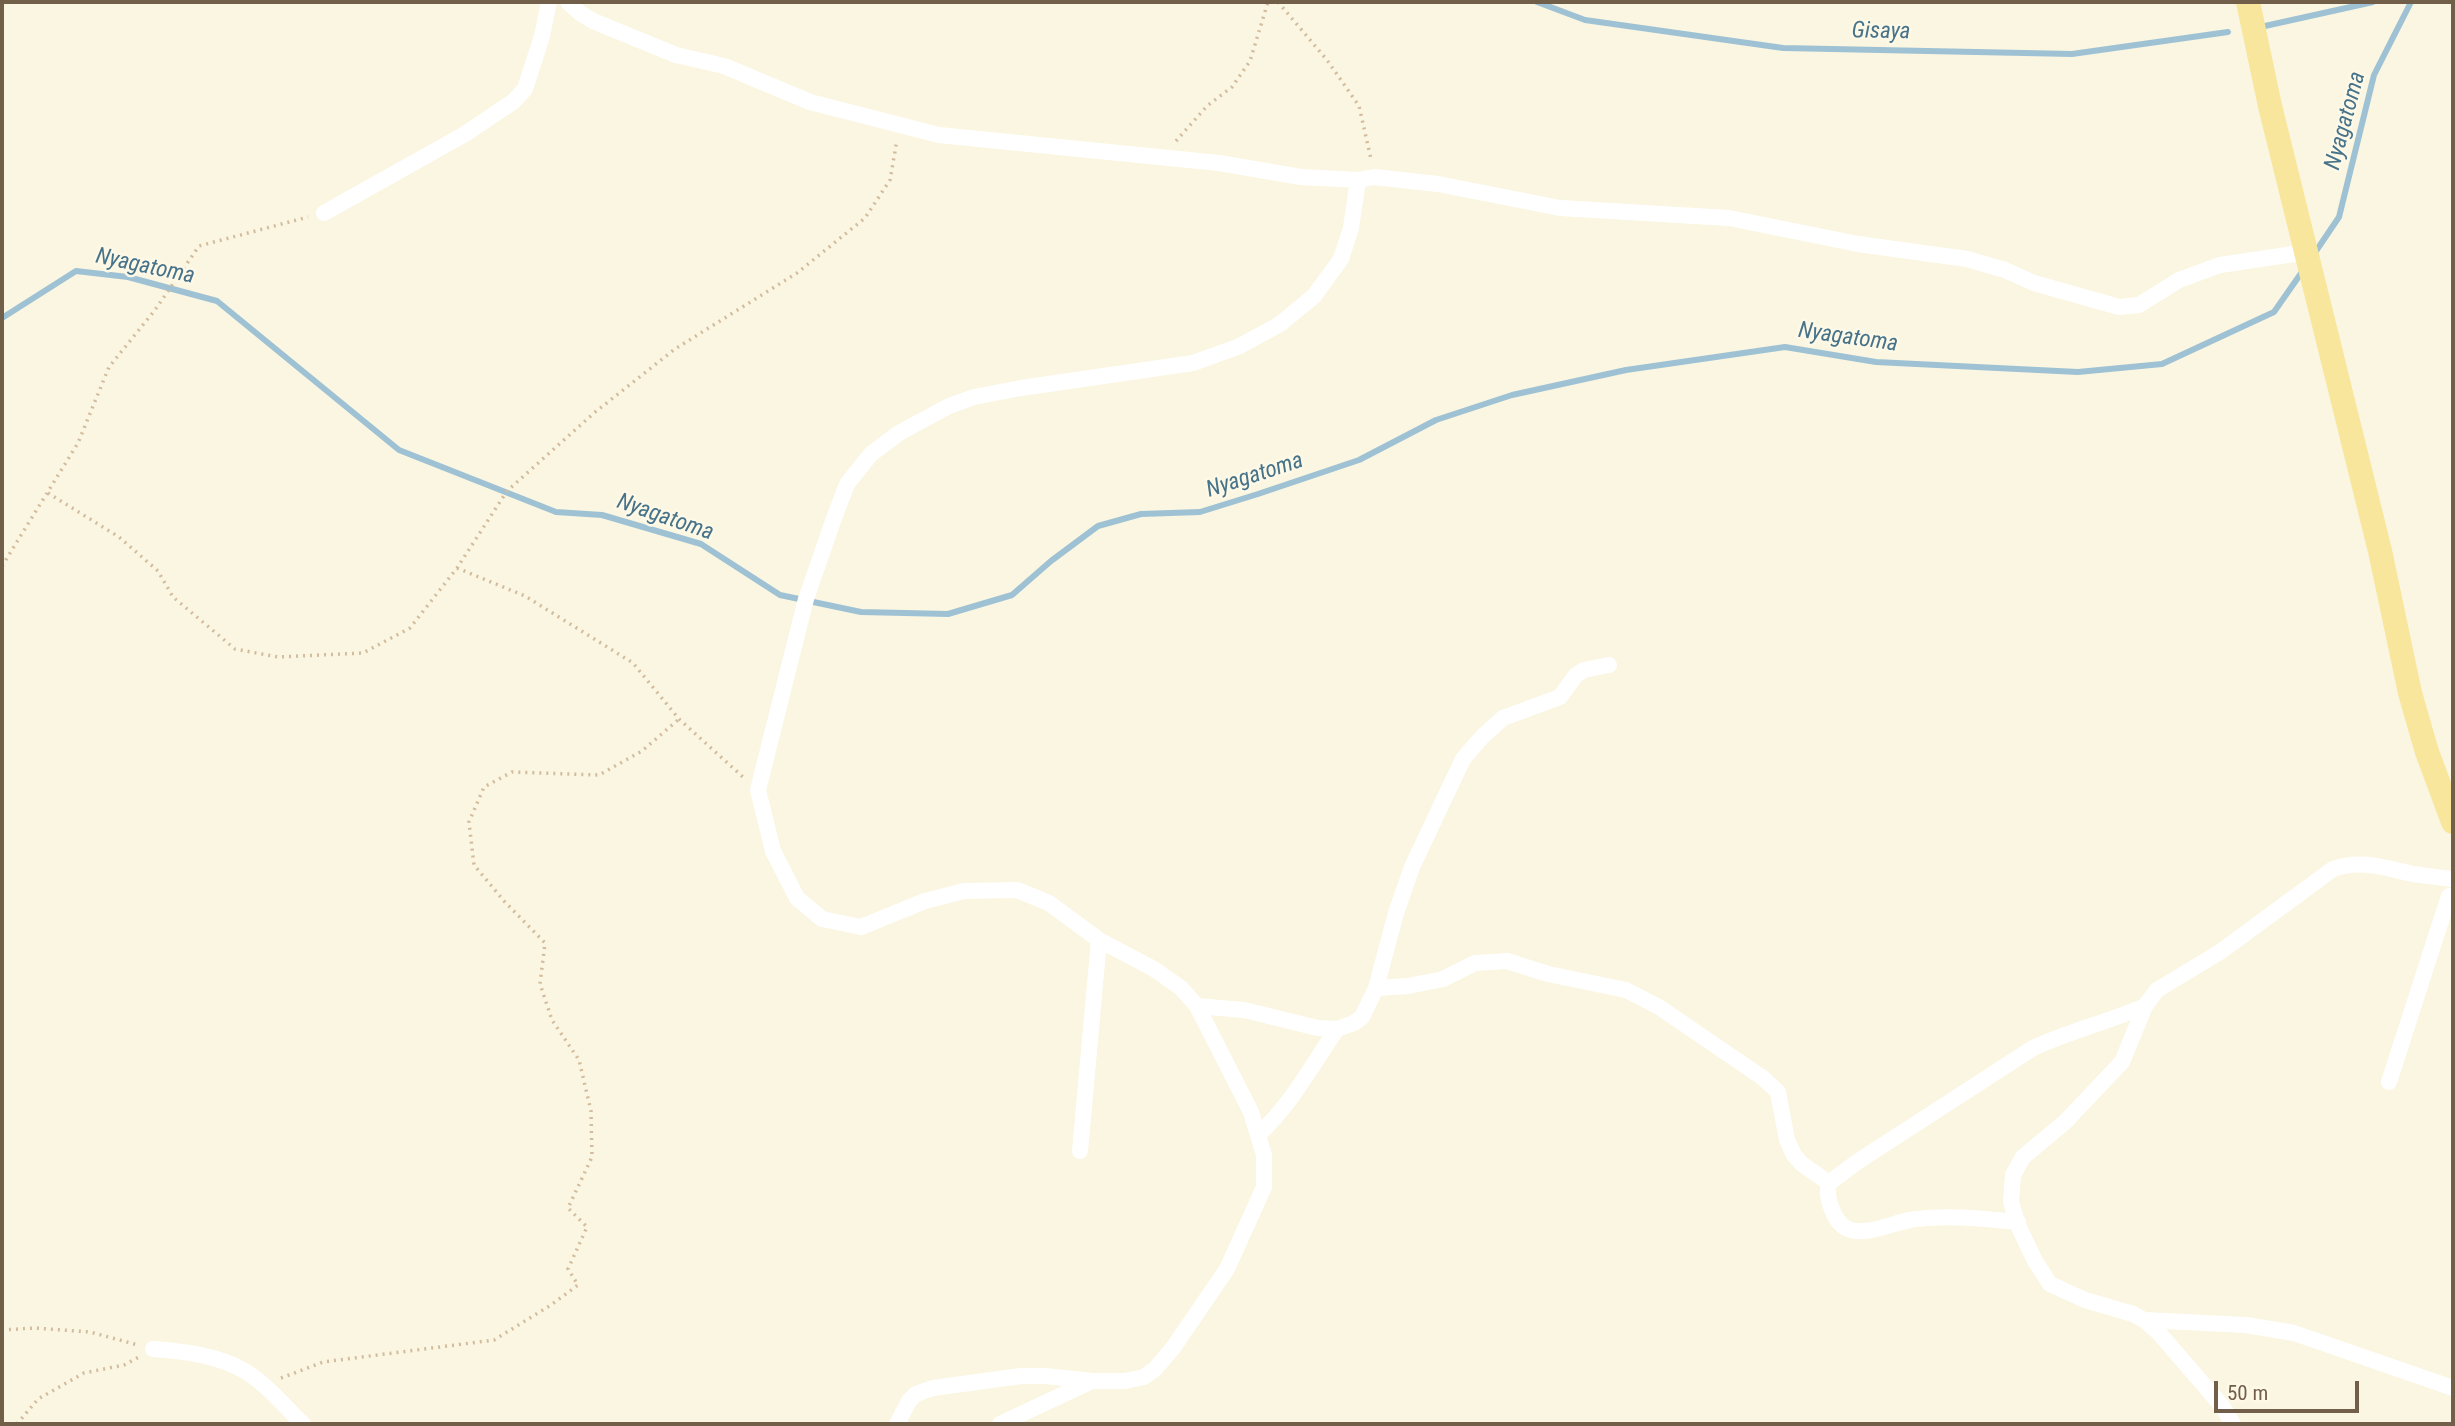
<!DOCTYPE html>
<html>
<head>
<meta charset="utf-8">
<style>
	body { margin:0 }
	#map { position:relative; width:2455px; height:1426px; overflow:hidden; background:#fbf6e1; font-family:"Roboto Condensed",sans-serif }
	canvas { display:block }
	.frame { position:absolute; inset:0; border:4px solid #715f49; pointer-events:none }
	.scale { position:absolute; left:2214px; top:1381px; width:145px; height:32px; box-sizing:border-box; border:4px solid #715f49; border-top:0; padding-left:9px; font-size:21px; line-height:24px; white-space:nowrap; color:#715f49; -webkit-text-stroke:5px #fef9e7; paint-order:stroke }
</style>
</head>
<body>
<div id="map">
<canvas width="2455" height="1426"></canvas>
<div class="frame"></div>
<div class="scale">50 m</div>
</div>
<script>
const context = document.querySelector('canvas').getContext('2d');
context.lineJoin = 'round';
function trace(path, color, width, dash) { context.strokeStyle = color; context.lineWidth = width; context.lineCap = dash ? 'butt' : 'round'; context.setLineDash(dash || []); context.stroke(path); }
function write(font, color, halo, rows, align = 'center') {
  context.font = font + ' "Roboto Condensed",sans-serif'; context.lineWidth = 5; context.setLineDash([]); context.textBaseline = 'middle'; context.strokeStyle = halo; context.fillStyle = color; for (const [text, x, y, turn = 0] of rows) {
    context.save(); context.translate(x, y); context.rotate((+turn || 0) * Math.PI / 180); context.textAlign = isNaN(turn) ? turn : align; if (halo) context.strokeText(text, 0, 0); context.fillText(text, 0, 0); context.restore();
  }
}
const stream = new Path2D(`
	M 1537,2 L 1585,20 L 1783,48 L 2072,54 L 2228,32
	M 2265,26 L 2373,2
	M 2314,254 L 2339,217 L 2374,75 L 2411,2
	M 2,318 L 76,271 L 128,277 L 217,301 L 399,450 L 556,512 L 602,515 L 701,544 L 780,595 L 861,612 L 948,614 L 1012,595 L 1051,561 L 1098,526 L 1141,514 L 1200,512 L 1258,494 L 1359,460 L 1436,420 L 1512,395 L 1626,370 L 1785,347 L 1876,362 L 2078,372 L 2162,364 L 2274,312 L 2304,269`);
const path = new Path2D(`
	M 1278,2 L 1327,60 L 1359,106 L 1371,159
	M 1176,141 L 1207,106 L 1232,87 L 1250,61 L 1268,2
	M 48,493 L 119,537 L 158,571 L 173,597 L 235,649 L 278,657 L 363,653 L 410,628 L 457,568 L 507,491 L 594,413 L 675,349 L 797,273 L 865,218 L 890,180 L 897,140
	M 2,566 L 78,443 L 109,367 L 155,310 L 199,246 L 308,217
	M 457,568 L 525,596 L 633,663 L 679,719 L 743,777
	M 2,1330 L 35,1328 L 90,1332 L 138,1345
	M 281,1378 L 323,1362 L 494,1340 L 551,1305 L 578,1285 L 568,1269 L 587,1227 L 568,1208 L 592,1157 L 591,1111 L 579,1060 L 552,1020 L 540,984 L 545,943 L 504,901 L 474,865 L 469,822 L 484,787 L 512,772 L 599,775 L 642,751 L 679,719
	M 17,1424 L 38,1399 L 84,1373 L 124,1365 L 139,1357`);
const street = new Path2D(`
	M 568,2 L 580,13 L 593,21 L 676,55 L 724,66 L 810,102 L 939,135 L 1219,163 L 1301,177 L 1358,180 L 1374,177 L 1438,184 L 1560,208 L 1729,218 L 1858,244 L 1967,259 L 2005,270 L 2034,283 L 2119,307 L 2139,305 L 2179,280 L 2220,265 L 2307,252
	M 324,213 L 465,134 L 514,101 L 525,89 L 542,36 L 549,2
	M 1376,988 L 1408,986 L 1443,979 L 1475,963 L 1507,961 L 1548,974 L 1626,990 L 1659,1007 L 1763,1078 L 1778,1092 L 1787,1140 L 1794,1155 L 1802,1164 L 1829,1183
	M 1197,1006 L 1244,1010 L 1318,1028 L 1337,1029 L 1354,1023 L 1362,1017 L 1376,988 L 1396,913 L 1412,867 L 1463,759 L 1482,737 L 1503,718 L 1560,697 L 1576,675 L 1584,670 L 1609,665
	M 2389,1082 L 2449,896
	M 1258,1135 C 1291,1105 1312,1065 1337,1029
	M 1080,1151 L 1099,940
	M 2018,1222 C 1984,1219 1950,1215 1916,1219 C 1896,1221 1866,1237 1848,1229 C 1834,1223 1825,1197 1829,1183 L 1857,1162 L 2033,1048 C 2070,1031 2108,1022 2145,1006
	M 2144,1320 L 2246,1325 L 2294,1333 L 2453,1388
	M 153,1349 C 183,1351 216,1355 243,1370 C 266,1383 284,1406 303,1424
	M 897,1424 L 909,1401 L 916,1394 L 933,1388 L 1021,1376 L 1046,1376 L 1092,1381 L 1125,1381 L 1144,1377 L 1155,1369 L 1173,1348 L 1227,1269 L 1264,1187 L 1264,1155 L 1251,1112 L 1197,1006 L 1181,988 L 1154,969 L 1099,940 L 1049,903 L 1017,890 L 964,891 L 925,901 L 861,927 L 822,919 L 797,898 L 773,851 L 758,790 L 806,599 L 833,521 L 847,484 L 871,454 L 899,433 L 949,406 L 974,397 L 1021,388 L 1193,363 L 1240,346 L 1280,324 L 1314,296 L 1341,259 L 1351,228 L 1358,180
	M 1000,1424 L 1092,1381
	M 2233,1424 L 2222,1406 L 2159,1333 L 2144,1320 L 2133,1314 L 2085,1300 L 2050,1284 L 2035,1261 L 2017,1223 L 2011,1201 L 2013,1175 L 2023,1157 L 2065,1122 L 2122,1062 L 2145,1006 L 2157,990 L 2220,952 L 2333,869 C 2361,859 2385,868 2413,874 C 2426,876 2439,877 2451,879`);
const primary = new Path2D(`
	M 2248,2 L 2270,106 L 2380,551 L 2410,693 L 2427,752 L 2453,822`);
const waterNames = [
	["Gisaya",1881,32,1],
	["Nyagatoma",2346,121,-75],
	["Nyagatoma",145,267,12],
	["Nyagatoma",1848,338,8],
	["Nyagatoma",1255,476,-18],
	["Nyagatoma",665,518,19]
];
trace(stream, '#9ec2d4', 6);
trace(path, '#d3bc9e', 3.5, [2, 5]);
trace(street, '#fff', 16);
trace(primary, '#f7e69c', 24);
write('italic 23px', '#47738a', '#fef9e7', waterNames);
</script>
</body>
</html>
